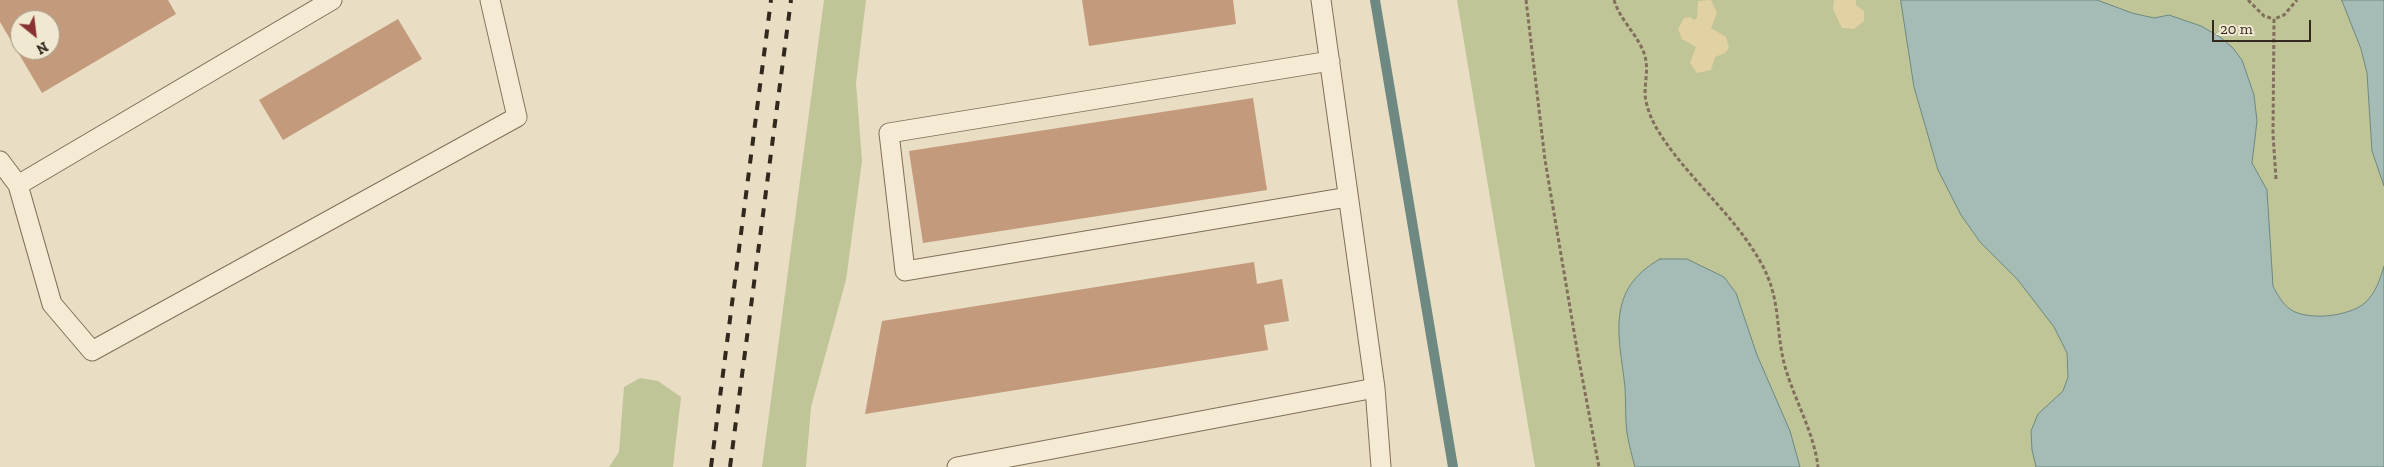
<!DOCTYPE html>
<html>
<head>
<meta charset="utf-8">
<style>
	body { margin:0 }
	#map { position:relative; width:2384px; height:467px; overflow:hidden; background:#e9ddc3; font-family:"Zilla Slab",serif }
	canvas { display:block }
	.north { position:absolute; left:10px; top:10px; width:50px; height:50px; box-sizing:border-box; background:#f1e8d1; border:1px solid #a59b89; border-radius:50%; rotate:151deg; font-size:14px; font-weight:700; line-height:20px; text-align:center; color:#32281e }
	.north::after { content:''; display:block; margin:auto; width:18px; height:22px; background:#893233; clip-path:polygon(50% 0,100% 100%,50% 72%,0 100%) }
	.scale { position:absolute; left:2212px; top:20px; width:99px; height:22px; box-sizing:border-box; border:2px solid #32281e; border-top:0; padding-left:6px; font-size:15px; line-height:18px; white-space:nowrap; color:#32281e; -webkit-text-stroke:4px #f1e8d1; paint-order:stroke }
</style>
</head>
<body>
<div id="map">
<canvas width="2384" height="467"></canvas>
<div class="north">N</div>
<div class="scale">20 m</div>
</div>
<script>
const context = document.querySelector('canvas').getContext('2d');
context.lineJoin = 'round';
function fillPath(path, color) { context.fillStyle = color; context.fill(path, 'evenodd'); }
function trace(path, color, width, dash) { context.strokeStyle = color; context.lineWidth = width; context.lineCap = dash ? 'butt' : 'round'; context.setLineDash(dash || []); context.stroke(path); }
const green = new Path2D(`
	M 824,0 L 866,0 L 856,83 L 862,161 L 846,280 L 811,407 L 806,467 L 762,467 Z
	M 1457,0 L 2384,0 L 2384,467 L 1535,467 Z
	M 640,378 L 658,381 L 681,397 L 673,467 L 609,467 L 619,452 L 624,387 Z`);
const sand = new Path2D(`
	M 1711,0 L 1717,13 L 1711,28 L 1726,37 L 1729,48 L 1725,53 L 1715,57 L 1711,70 L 1697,73 L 1690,63 L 1696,47 L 1682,39 L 1678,29 L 1684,18 L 1690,17 L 1694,20 L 1697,18 L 1698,1 Z
	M 1834,0 L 1856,0 L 1856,5 L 1864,11 L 1864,21 L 1854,29 L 1842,28 L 1833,9 Z`);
const water = new Path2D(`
	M 1901,0 L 2097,0 L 2132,13 L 2154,18 L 2169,15 L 2201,26 L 2220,37 L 2232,47 L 2242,60 L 2254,95 L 2257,121 L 2252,163 L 2267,190 L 2273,286 C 2278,296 2284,307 2295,312 C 2314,320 2349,316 2365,303 C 2376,292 2380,280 2384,266 L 2384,467 L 2036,467 L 2032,450 L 2031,431 L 2038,414 L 2063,391 L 2068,377 L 2067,353 L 2054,327 L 2018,280 L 1980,242 L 1961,215 L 1938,170 L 1914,87 Z
	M 2342,0 L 2384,0 L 2384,186 L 2372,151 L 2367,73 L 2361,49 Z
	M 1660,259 L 1687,259 L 1724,277 L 1736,293 L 1757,355 L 1790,431 L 1800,467 L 1635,467 C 1632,456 1629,445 1627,433 C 1625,418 1626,403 1625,387 C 1619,335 1605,290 1660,259 Z`);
const stream = new Path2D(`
	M 1375,0 L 1453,467`);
const building = new Path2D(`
	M 0,0 L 168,0 L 176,14 L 42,93 L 0,22 ZM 20,20 L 50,20 L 50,50 L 20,50 Z
	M 1082,0 L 1233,0 L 1236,24 L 1089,46 Z
	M 398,19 L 422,59 L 283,140 L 259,100 Z
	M 1253,98 L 1267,190 L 923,243 L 909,151 Z
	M 1254,262 L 1257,284 L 1282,279 L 1289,321 L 1264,325 L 1268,350 L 865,414 L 882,321 Z`);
const path = new Path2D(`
	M 1526,0 L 1545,160 L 1578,355 L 1599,467
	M 1614,0 C 1620,20 1637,34 1644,53 C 1649,67 1645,80 1645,94 C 1646,106 1651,119 1657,129 C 1686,177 1732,212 1760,261 C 1783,301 1774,330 1786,370 C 1796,403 1814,433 1818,467
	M 2248,0 L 2264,16 L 2274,19
	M 2276,179 L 2273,134 L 2274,19 L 2284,15 L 2297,0`);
const lane = new Path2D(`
	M 1321,0 L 1375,388
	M 1330,61 L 889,133 L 905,271 L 1348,197
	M 0,161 L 18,185 L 332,0
	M 18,185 L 52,304 L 92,351 L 517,117 L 490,0
	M 957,467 L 1375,388 L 1381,467`);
const rail = new Path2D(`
	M 711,467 L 771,0
	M 730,467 L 791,0`);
fillPath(green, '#c0c598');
fillPath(sand, '#e2d1a2');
fillPath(water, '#a4bcb5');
trace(water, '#6d8982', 1);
trace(stream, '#6d8982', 10);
fillPath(building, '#c39a7c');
trace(lane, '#816f5b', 21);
trace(path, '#816f5b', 3, [4, 2.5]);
trace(lane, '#f5ebd5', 19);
trace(rail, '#32281e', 4, [9, 9]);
</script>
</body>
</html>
